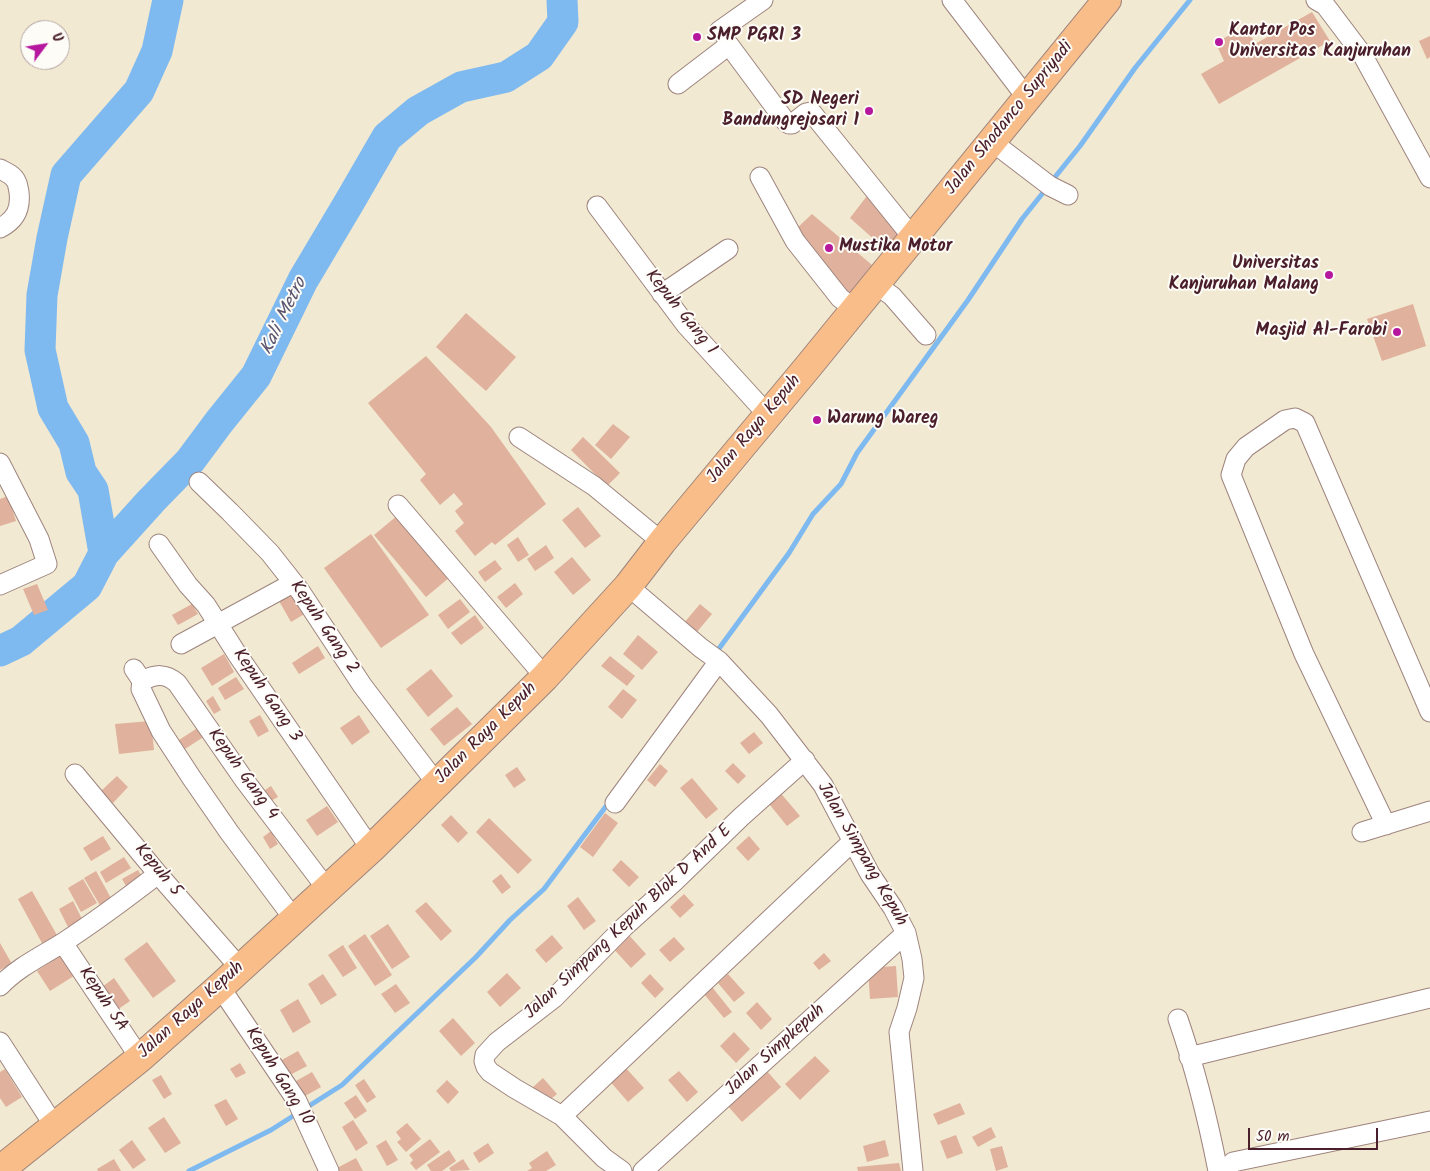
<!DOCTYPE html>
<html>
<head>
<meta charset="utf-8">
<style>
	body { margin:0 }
	#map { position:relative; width:1430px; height:1171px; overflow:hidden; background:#f1e9d1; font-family:Kalam,sans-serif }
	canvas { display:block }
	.north { position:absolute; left:20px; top:20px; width:50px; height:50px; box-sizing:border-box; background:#fdfcf7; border:1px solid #b5a4a5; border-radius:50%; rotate:59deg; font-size:14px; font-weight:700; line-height:20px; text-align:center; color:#4a1f2b }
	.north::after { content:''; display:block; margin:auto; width:18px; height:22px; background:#b5179e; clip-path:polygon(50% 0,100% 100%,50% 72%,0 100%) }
	.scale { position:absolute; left:1248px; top:1128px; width:130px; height:22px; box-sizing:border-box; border:2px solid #4a1f2b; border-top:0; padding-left:6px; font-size:15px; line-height:18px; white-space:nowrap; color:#4a1f2b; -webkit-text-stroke:4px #fdfcf7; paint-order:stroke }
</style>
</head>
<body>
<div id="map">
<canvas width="1430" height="1171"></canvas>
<div class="north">U</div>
<div class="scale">50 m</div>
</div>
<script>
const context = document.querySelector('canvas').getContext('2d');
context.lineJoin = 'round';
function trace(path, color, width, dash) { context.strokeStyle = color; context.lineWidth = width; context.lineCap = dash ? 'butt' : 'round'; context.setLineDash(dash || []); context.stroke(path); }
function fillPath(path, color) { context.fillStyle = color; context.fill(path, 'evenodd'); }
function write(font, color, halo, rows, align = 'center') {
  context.font = font + ' Kalam,sans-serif'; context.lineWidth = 4; context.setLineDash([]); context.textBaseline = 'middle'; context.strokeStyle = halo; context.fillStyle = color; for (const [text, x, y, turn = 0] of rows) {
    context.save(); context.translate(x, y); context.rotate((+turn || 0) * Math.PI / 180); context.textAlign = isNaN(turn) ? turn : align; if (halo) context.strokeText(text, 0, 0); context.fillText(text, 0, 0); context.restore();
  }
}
const stream = new Path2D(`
	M 1051,182 L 1080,146 L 1135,68 L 1190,0
	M 715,654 L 789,553 L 813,514 L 841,484 L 857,453 L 968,300 L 1022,219 L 1046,189
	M 189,1171 L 271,1130 L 342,1085 L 476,957 L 510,920 L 544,889 L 610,801`);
const river = new Path2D(`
	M 104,553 L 93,490 L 81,472 L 74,443 L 53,408 L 40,350 L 42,295 L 52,238 L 66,175 L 139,91 L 157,51 L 168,0
	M 0,651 L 21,641 L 87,586 L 104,553 L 151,501 L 190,461 L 219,422 L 256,376 L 303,280 L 350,201 L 387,137 L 418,111 L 461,87 L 506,77 L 539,56 L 563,22 L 562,0`);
const building = new Path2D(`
	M 1312,12 L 1330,41 L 1219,104 L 1201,74 L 1224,61 L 1218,48 L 1222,39 L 1236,32 L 1249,32 L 1255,44 Z
	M 1430,36 L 1430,57 L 1427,59 L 1419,41 Z
	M 870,192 L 902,232 L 886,250 L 850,218 Z
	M 812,214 L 872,265 L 849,296 L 794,231 Z
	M 1413,304 L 1426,346 L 1382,361 L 1367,319 Z
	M 466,313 L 516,357 L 486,391 L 436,347 Z
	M 426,356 L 491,427 L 546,504 L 495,545 L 492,542 L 475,556 L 455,531 L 464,523 L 455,511 L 463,504 L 454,493 L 440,505 L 420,480 L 426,474 L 368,403 Z
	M 613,424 L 630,437 L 611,459 L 595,445 Z
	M 583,437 L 620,473 L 607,486 L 571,450 Z
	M 8,496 L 16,521 L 0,526 L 0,499 Z
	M 578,507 L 601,536 L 585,548 L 562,520 Z
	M 398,515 L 450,577 L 426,597 L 374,535 Z
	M 371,534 L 429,615 L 381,648 L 324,568 Z
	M 518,537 L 529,555 L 518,562 L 507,545 Z
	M 546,545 L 554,558 L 535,571 L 527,559 Z
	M 572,557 L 591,580 L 573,595 L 554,572 Z
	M 495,560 L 502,569 L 485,582 L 478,572 Z
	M 515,583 L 523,594 L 506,608 L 497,597 Z
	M 37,584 L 48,610 L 34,615 L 23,589 Z
	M 295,593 L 306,613 L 291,622 L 279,601 Z
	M 460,599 L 470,612 L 448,629 L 438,615 Z
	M 192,604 L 198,614 L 178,625 L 172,615 Z
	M 700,604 L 712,614 L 696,633 L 684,623 Z
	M 475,615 L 484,628 L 461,645 L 451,633 Z
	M 638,635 L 658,652 L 642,670 L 623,654 Z
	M 318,646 L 325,658 L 299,674 L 292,663 Z
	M 224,654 L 234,672 L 212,686 L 201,668 Z
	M 610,656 L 635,676 L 627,686 L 601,666 Z
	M 431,669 L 453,696 L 428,717 L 406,689 Z
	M 236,677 L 244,689 L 225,700 L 218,688 Z
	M 623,689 L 637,700 L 622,719 L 608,707 Z
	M 213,696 L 221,710 L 214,714 L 206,701 Z
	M 457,707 L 472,724 L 444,746 L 430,729 Z
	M 260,715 L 269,731 L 258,737 L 249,721 Z
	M 359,715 L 370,732 L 352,745 L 340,728 Z
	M 151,721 L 154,750 L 119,754 L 115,724 Z
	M 199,727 L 205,736 L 185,749 L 179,740 Z
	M 754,732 L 763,743 L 749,754 L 740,743 Z
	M 733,763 L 746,776 L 738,784 L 725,771 Z
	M 660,764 L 668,771 L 655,787 L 647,780 Z
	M 517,767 L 526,780 L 514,788 L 505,775 Z
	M 117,776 L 128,787 L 113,803 L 101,791 Z
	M 692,778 L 718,809 L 706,819 L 680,788 Z
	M 271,786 L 278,797 L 265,804 L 259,794 Z
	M 778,790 L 800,816 L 787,826 L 766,800 Z
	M 327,806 L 338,822 L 317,836 L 306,820 Z
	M 605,813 L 618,823 L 593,857 L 580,847 Z
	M 451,815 L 468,833 L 458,843 L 441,825 Z
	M 489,818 L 532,860 L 518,874 L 476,832 Z
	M 271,831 L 278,844 L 270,849 L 263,837 Z
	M 103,836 L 111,849 L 91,861 L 83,848 Z
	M 749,836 L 760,849 L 748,861 L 736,848 Z
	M 124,857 L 131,868 L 106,883 L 100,872 Z
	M 621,860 L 639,877 L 629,887 L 612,870 Z
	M 138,870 L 145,882 L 129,891 L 122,879 Z
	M 96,871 L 112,900 L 101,907 L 84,878 Z
	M 501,874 L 511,887 L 502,894 L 492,881 Z
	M 83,879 L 97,903 L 81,912 L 68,888 Z
	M 32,891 L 58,937 L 43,945 L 18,899 Z
	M 684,894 L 694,905 L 680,918 L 670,907 Z
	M 578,897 L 596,921 L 584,930 L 567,906 Z
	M 73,901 L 82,919 L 68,927 L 59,909 Z
	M 426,902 L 452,931 L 441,941 L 415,911 Z
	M 388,924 L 410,957 L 392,969 L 370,936 Z
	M 627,933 L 646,954 L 631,968 L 612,947 Z
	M 365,934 L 392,975 L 375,986 L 348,946 Z
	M 552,935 L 563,948 L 546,963 L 535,950 Z
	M 674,937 L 685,949 L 670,962 L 659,950 Z
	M 147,942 L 176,981 L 153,998 L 124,959 Z
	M 0,943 L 12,964 L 0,970 Z
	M 343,945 L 357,968 L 343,977 L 328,955 Z
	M 64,953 L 77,974 L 50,991 L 37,971 Z
	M 824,953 L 831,961 L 819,970 L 813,963 Z
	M 896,966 L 898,997 L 870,999 L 868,968 Z
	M 507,973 L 521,988 L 500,1007 L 487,992 Z
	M 323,974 L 337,995 L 321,1005 L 308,984 Z
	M 650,974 L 664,989 L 655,998 L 641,983 Z
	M 728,974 L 745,993 L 734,1002 L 718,983 Z
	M 114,978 L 130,1001 L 117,1010 L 102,987 Z
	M 396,984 L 410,1003 L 395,1013 L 381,994 Z
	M 712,987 L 732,1012 L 724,1018 L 704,994 Z
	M 298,999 L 311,1022 L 293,1033 L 280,1010 Z
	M 757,1002 L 772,1019 L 761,1030 L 746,1013 Z
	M 453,1018 L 475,1043 L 461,1056 L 439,1031 Z
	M 734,1032 L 750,1049 L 736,1063 L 720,1046 Z
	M 298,1051 L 307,1066 L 288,1076 L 280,1061 Z
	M 815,1056 L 830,1071 L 800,1100 L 785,1084 Z
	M 240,1063 L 246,1073 L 236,1078 L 230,1069 Z
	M 624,1066 L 644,1088 L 628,1102 L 608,1079 Z
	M 5,1069 L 22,1097 L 6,1107 L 0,1098 L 0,1072 Z
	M 766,1070 L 781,1087 L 742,1122 L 727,1105 Z
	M 679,1071 L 698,1092 L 687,1102 L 668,1080 Z
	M 312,1072 L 321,1087 L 298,1100 L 289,1085 Z
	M 161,1075 L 172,1094 L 164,1099 L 152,1080 Z
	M 543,1078 L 557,1094 L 546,1103 L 532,1088 Z
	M 364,1079 L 376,1097 L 367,1103 L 355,1085 Z
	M 447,1080 L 459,1092 L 448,1104 L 436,1091 Z
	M 356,1095 L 367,1111 L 355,1119 L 344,1103 Z
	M 226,1099 L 238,1119 L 226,1126 L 214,1105 Z
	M 960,1103 L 965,1114 L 938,1125 L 933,1114 Z
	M 164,1117 L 181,1143 L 165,1153 L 148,1128 Z
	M 353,1120 L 368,1143 L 356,1151 L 342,1127 Z
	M 407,1123 L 421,1139 L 406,1152 L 397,1142 L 401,1139 L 396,1132 Z
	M 991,1127 L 996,1137 L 978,1147 L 972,1137 Z
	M 956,1135 L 963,1153 L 947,1159 L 940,1141 Z
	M 430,1139 L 440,1152 L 416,1170 L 410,1163 L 413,1160 L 409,1155 Z
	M 132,1140 L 146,1160 L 133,1169 L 119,1150 Z
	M 386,1140 L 398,1160 L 387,1166 L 376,1146 Z
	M 885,1140 L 889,1156 L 867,1162 L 863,1146 Z
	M 488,1143 L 494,1153 L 479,1163 L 473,1153 Z
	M 1002,1146 L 1008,1167 L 996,1171 L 990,1149 Z
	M 449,1150 L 456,1161 L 442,1171 L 431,1171 L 427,1165 Z
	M 547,1151 L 556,1165 L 546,1171 L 527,1171 L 532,1168 L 529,1163 Z
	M 356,1158 L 363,1171 L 336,1171 L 335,1169 Z
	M 114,1159 L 121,1171 L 98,1171 L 97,1169 Z
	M 463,1159 L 470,1170 L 451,1171 L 449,1168 Z
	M 899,1163 L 901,1171 L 858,1171 L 857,1167 Z`);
const minor = new Path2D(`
	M 952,0 L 1027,98
	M 1316,0 L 1325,5 L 1362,54 L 1430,178
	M 719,31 L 763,0
	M 678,84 L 729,45 L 786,122 L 789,124 L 792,124 L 806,113 L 811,112 L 813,114 L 913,238
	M 991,141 L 1050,186 L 1068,195
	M 0,169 C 6,172 13,175 16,181 C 18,184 18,188 19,192 C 21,209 16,220 0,228
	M 760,177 L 795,241 L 840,298 L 855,309
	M 597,206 L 686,325 L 768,415
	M 875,284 L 892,296 L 926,335
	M 662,294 L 728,249
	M 519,437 L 594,486 L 662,542
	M 0,463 L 39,539 L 47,564 L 0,585
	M 199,482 L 230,512 L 270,553 L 300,591 L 362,685 L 437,784
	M 398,505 L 545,677
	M 159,544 L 188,585 L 206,605 L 237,654 L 371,849
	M 628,586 L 701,648 L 719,661 L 769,715 L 823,785 L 870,874 L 893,908 L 906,933 L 912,959 L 914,978 L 907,1008 L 899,1032 L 913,1171
	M 181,644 L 293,583
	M 134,669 L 142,681 L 141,689 L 161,731 L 191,777 L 229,832 L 294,919
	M 142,681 C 156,674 165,673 177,683 L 245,781 L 327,889
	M 75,774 L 158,874 L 240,968
	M 615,803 L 719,661
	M 1386,825 L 1304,654 L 1231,475 L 1236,459 L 1246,447 L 1285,420 L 1295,418 L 1305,423 L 1430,712
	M 1362,832 L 1430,811
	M 63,943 L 140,1058
	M 0,986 C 18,967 42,956 64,942 C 96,921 127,898 158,874
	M 220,987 L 297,1101 L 329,1171
	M 1178,1019 C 1195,1068 1208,1120 1218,1171
	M 0,1042 L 55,1127
	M 1189,1057 L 1430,998
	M 562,1116 L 853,841
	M 622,1171 L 604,1158 L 562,1116 L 514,1088 L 490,1072 L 486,1067 L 484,1061 L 485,1055 L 497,1042 L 554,998 L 624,927 L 674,882 L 741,817 L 805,760
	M 643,1171 L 906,933
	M 1227,1171 L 1227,1169 L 1233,1162 L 1430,1121`);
const primary = new Path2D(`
	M 0,1170 L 140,1058 L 220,987 L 371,849 L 545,677 L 628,586 L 662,542 L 807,368 L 1107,0`);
const markers = [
	[697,37,5,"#b5179e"],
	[1219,42,5,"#b5179e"],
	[869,111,5,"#b5179e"],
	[829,248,5,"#b5179e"],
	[1329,275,5,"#b5179e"],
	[1397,332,5,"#b5179e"],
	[817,420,5,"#b5179e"]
];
const poiNames = [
	["Kantor Pos",1229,32],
	["Universitas Kanjuruhan",1229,53],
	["SMP PGRI 3",707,37],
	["SD Negeri",859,101,"right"],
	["Bandungrejosari 1",859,122,"right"],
	["Mustika Motor",839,248],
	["Universitas",1319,265,"right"],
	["Kanjuruhan Malang",1319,286,"right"],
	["Masjid Al-Farobi",1387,332,"right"],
	["Warung Wareg",827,420]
];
const streetNames = [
	["Jalan Shodanco Supriyadi",1010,119,-51],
	["Kepuh Gang 1",680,313,51],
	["Jalan Raya Kepuh",755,430,-50],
	["Kepuh Gang 2",323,628,56],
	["Kepuh Gang 3",266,696,56],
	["Jalan Raya Kepuh",487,734,-45],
	["Kepuh Gang 4",242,775,54],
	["Jalan Simpang Kepuh",861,855,60],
	["Kepuh 5",157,871,50],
	["Jalan Simpang Kepuh Blok D And E",629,923,-43],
	["Kepuh 5A",102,1000,56],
	["Jalan Raya Kepuh",192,1011,-42],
	["Jalan Simpkepuh",776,1051,-42],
	["Kepuh Gang 10",278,1077,58]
];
const waterNames = [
	["Kali Metro",285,317,-64]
];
trace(stream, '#7eb9f0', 5);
trace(river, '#7eb9f0', 31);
fillPath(building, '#e0b19c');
trace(minor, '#9e847e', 21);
trace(primary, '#9e847e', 30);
trace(minor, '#fff', 19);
trace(primary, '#f8bd88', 28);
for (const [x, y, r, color] of markers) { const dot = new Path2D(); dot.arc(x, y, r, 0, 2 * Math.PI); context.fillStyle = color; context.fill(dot); trace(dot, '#fdfcf7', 2); }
write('bold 18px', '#4a1f2b', '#fdfcf7', poiNames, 'left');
write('18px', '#4a1f2b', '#fdfcf7', streetNames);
write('italic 19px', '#5c5570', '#fdfcf7', waterNames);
</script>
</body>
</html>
